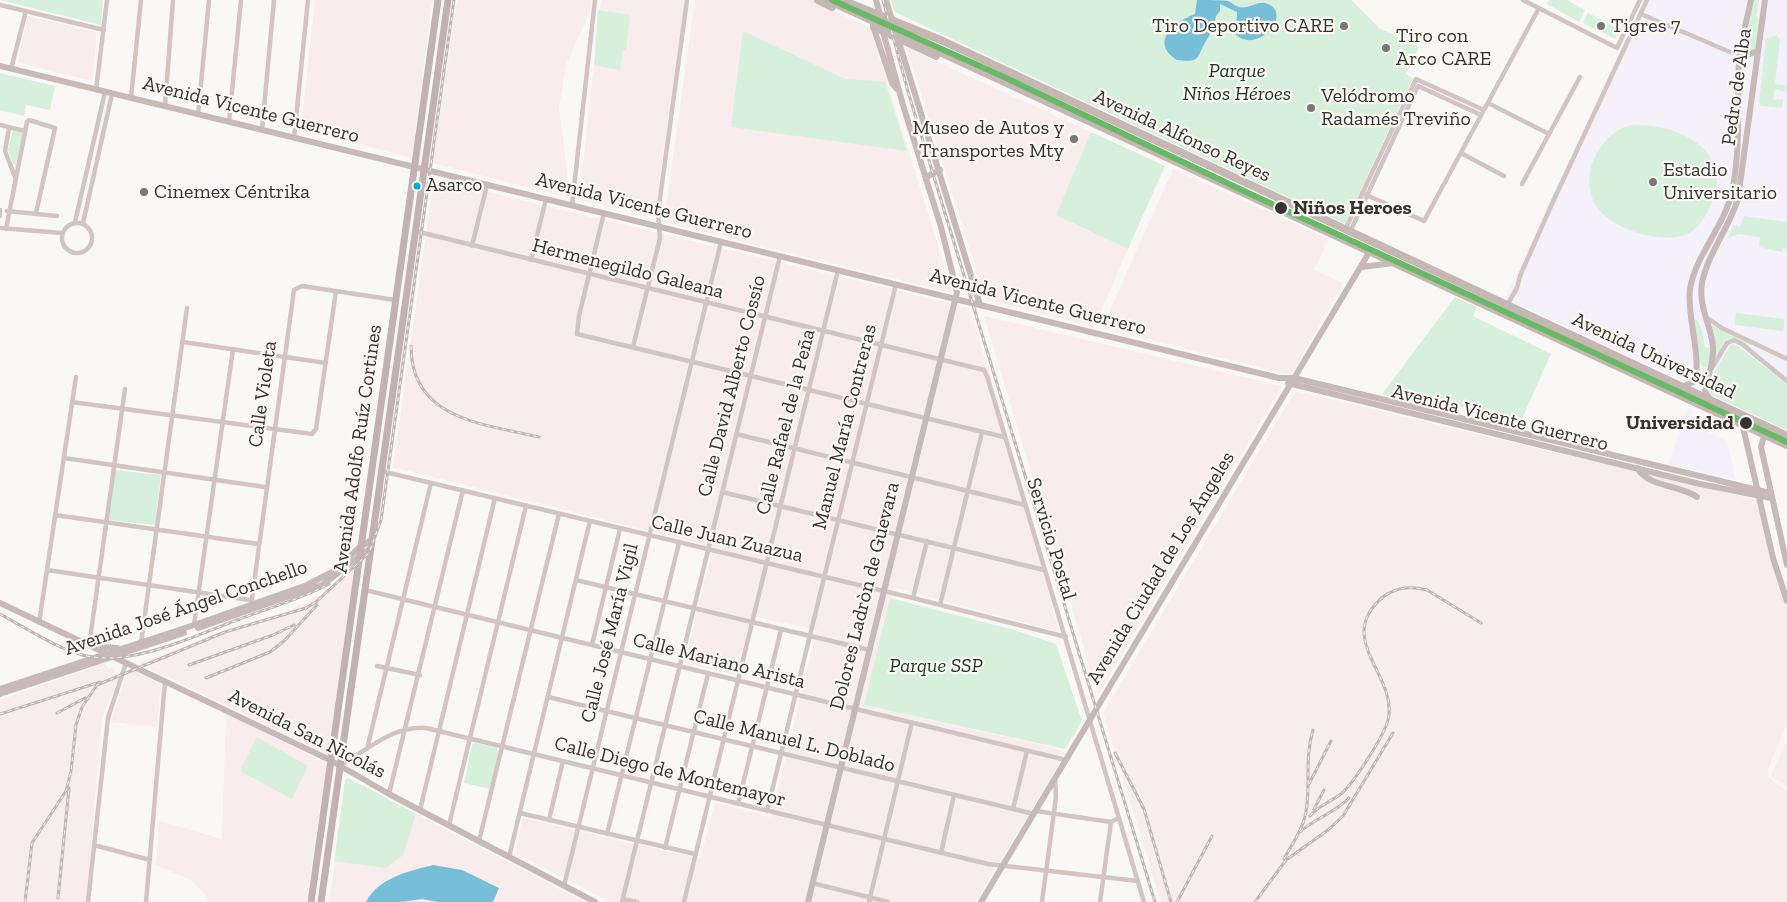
<!DOCTYPE html>
<html>
<head>
<meta charset="utf-8">
<style>
	body { margin:0 }
	canvas { display:block; background:#faf8f6 }
</style>
</head>
<body>
<canvas width="1787" height="902"></canvas>
<script>
const context = document.querySelector('canvas').getContext('2d');
context.lineJoin = 'round';
function fillPath(path, color) { context.fillStyle = color; context.fill(path, 'evenodd'); }
function trace(path, color, width, dash) { context.strokeStyle = color; context.lineWidth = width; context.lineCap = dash ? 'butt' : 'round'; context.setLineDash(dash || []); context.stroke(path); }
function write(font, color, halo, rows, align = 'center') {
  context.font = font + ' "Zilla Slab",serif'; context.lineWidth = 4.5; context.setLineDash([]); context.textBaseline = 'middle'; context.strokeStyle = halo; context.fillStyle = color; for (const [text, x, y, turn = 0] of rows) {
    context.save(); context.translate(x, y); context.rotate((+turn || 0) * Math.PI / 180); context.textAlign = isNaN(turn) ? turn : align; if (halo) context.strokeText(text, 0, 0); context.fillText(text, 0, 0); context.restore();
  }
}
const industrial = new Path2D(`
	M 315,0 L 432,0 L 412,158 L 301,129 Z
	M 457,0 L 592,0 L 591,9 L 566,65 L 559,107 L 570,198 L 433,163 Z
	M 601,0 L 685,0 L 654,216 L 579,200 Z
	M 695,0 L 811,0 L 870,28 L 953,293 L 664,222 Z
	M 28,16 L 97,33 L 92,81 L 18,62 Z
	M 907,48 L 1091,132 L 1056,215 L 1128,249 L 1094,327 L 985,299 Z
	M 1173,169 L 1329,239 L 1314,270 L 1343,283 L 1291,375 L 1102,328 Z
	M 434,179 L 969,308 L 987,365 L 1059,632 L 893,587 L 864,705 L 1052,747 L 1066,753 L 975,902 L 610,902 L 516,853 L 522,818 L 700,859 L 715,803 L 771,817 L 817,630 L 751,616 L 736,675 L 685,663 L 713,547 L 393,467 Z
	M 984,316 L 1282,386 L 1098,695 Z
	M 1295,391 L 1757,500 L 1773,565 L 1787,609 L 1787,724 L 1768,769 L 1769,778 L 1787,791 L 1787,902 L 1161,902 L 1103,713 Z
	M 349,572 L 354,575 L 329,755 L 139,663 L 287,612 L 317,597 Z
	M 104,663 L 109,669 L 112,667 L 119,678 L 102,718 L 86,902 L 0,902 L 0,700 Z
	M 135,671 L 159,681 L 161,684 L 157,727 L 111,722 L 126,676 Z
	M 226,712 L 324,763 L 326,766 L 306,902 L 206,902 L 206,896 L 193,881 L 156,865 L 159,821 L 222,839 Z
	M 1787,740 L 1787,786 L 1771,776 Z
	M 348,778 L 584,902 L 329,902 Z`);
const education = new Path2D(`
	M 1644,0 L 1787,0 L 1787,430 L 1505,298 Z
	M 1688,408 L 1693,410 L 1691,414 L 1696,427 L 1727,441 L 1736,480 L 1668,464 Z`);
const green = new Path2D(`
	M 0,0 L 103,0 L 101,25 Z
	M 891,0 L 1351,0 L 1379,28 L 1419,47 L 1406,74 L 1413,78 L 1345,224 L 895,12 Z
	M 1549,0 L 1567,0 L 1585,10 L 1579,22 L 1547,4 Z
	M 1754,0 L 1759,0 L 1756,18 L 1760,19 L 1756,50 L 1752,54 L 1744,50 Z
	M 598,10 L 630,15 L 626,50 L 623,50 L 620,70 L 594,65 Z
	M 1588,13 L 1620,29 L 1615,39 L 1583,23 Z
	M 743,31 L 845,79 L 885,82 L 907,151 L 731,127 Z
	M 1776,35 L 1780,39 L 1775,84 L 1786,85 L 1785,92 L 1775,89 L 1773,100 L 1783,99 L 1782,108 L 1761,106 L 1759,102 L 1766,39 Z
	M 0,73 L 55,86 L 50,110 L 26,105 L 24,116 L 0,110 Z
	M 1632,125 C 1684,124 1740,154 1707,213 C 1701,223 1694,233 1682,236 C 1655,243 1604,227 1593,200 C 1580,171 1602,131 1632,125 Z
	M 13,130 L 23,133 L 16,165 L 13,164 L 8,150 Z
	M 1091,132 L 1165,166 L 1128,249 L 1056,215 Z
	M 1744,216 L 1787,222 L 1787,249 L 1782,248 L 1782,252 L 1759,247 L 1760,237 L 1739,234 L 1728,238 L 1734,225 L 1740,227 Z
	M 1455,297 L 1477,307 L 1473,316 L 1551,354 L 1521,421 L 1409,394 L 1402,401 L 1382,394 Z
	M 1736,313 L 1785,319 L 1783,331 L 1735,325 Z
	M 1697,319 L 1702,331 L 1705,348 L 1710,347 L 1711,355 L 1707,367 L 1703,367 L 1700,362 L 1692,320 Z
	M 1711,324 L 1751,343 L 1751,345 L 1747,346 L 1740,341 L 1731,338 L 1724,342 L 1716,356 Z
	M 1731,344 L 1739,347 L 1787,384 L 1787,430 L 1711,395 L 1709,391 L 1715,371 Z
	M 115,470 L 161,475 L 155,525 L 108,520 Z
	M 890,598 L 1011,629 L 1056,644 L 1082,721 L 1065,749 L 864,705 Z
	M 257,737 L 308,766 L 292,799 L 240,771 Z
	M 475,743 L 497,748 L 499,751 L 490,789 L 464,783 L 472,745 Z
	M 348,778 L 416,814 L 403,855 L 386,868 L 334,861 L 345,780 Z`);
const water = new Path2D(`
	M 1197,0 C 1206,0 1221,0 1228,1 C 1234,4 1238,9 1246,7 C 1253,6 1260,0 1268,4 C 1293,15 1258,54 1236,35 L 1237,12 L 1220,4 L 1220,11 L 1216,16 C 1214,27 1212,32 1206,41 C 1196,58 1201,63 1177,60 C 1149,42 1174,22 1195,14 Z
	M 433,865 L 462,870 L 499,888 L 493,902 L 438,902 L 422,899 L 401,902 L 366,902 C 378,878 409,871 433,865 Z`);
const street = new Path2D(`
	M 1523,0 L 1617,48 L 1640,0
	M 0,5 L 104,30
	M 1641,14 L 1730,52 L 1740,53
	M 11,69 L 26,11
	M 96,90 L 107,0
	M 131,98 L 141,0
	M 1488,103 L 1549,134
	M 165,106 L 173,0
	M 198,115 L 209,0
	M 229,122 L 241,0
	M 0,125 L 25,131
	M 9,128 L 5,151 L 15,177
	M 262,130 L 274,0
	M 294,138 L 308,0
	M 1461,153 L 1504,176
	M 1522,184 L 1580,77
	M 1362,193 L 1424,221 L 1539,8
	M 572,205 L 595,0
	M 0,210 L 0,216
	M 7,211 L 57,216
	M 604,213 L 579,316 L 577,334 L 1004,437
	M 75,222 L 105,92
	M62 238a15 15 0 1 1 30 0a15 15 0 1 1-30 0Z
	M 83,223 L 112,94
	M 0,228 L 62,233
	M 6,229 L 27,122 L 29,120 L 55,128 L 36,213
	M 1345,230 L 1416,79 L 1484,110
	M 415,231 L 984,370 L 987,376 L 1144,902
	M 1350,232 L 1418,86 L 1481,115
	M 472,246 L 487,185
	M 531,260 L 546,199
	M 1507,305 L 1517,288 L 1520,276 L 1551,206 L 1647,0
	M 1706,317 L 1722,328 L 1787,359
	M 183,342 L 326,363
	M 633,347 L 660,238 L 658,213 L 687,0
	M 1712,368 L 1727,343 L 1734,340 L 1742,344 L 1787,381
	M 72,402 L 312,434 L 316,429 L 336,291
	M 736,434 L 1025,505
	M 64,458 L 265,487
	M 381,471 L 913,598 L 1066,637
	M 722,492 L 1044,570
	M 55,515 L 258,544
	M 47,570 L 250,600
	M 576,580 L 869,650
	M 365,590 L 1066,760
	M 913,598 L 927,541
	M 251,605 L 294,290 L 302,286 L 395,300
	M 940,605 L 982,432
	M 39,623 L 76,377
	M 194,625 L 233,349
	M 141,643 L 187,308
	M 592,645 L 620,529
	M 89,646 L 125,389
	M 377,666 L 420,675
	M 548,697 L 1034,814
	M 367,749 L 431,483
	M 339,766 C 366,751 393,725 426,728 L 988,864 L 1138,881
	M 389,794 L 463,490
	M 738,804 L 781,630
	M 1013,809 L 1027,751
	M 420,810 L 495,498
	M 767,811 L 896,284
	M 1036,811 L 1111,822 L 1119,818
	M 520,813 L 695,854
	M 549,820 L 563,761
	M 449,825 L 526,506
	M 607,834 L 679,543
	M 479,841 L 559,514
	M 94,845 L 150,860
	M 665,848 L 708,674
	M 941,853 L 954,795
	M 509,857 L 590,521
	M 812,883 L 888,902
	M 564,886 L 721,242
	M 623,899 L 637,902
	M 88,902 L 108,718 L 126,663
	M 146,902 L 165,681
	M 622,902 L 780,256
	M 684,902 L 838,270
	M 869,902 L 912,722
	M 1042,902 L 1056,797 L 1055,780
	M 1100,902 L 1111,822`);
const secondary = new Path2D(`
	M 876,0 L 881,18
	M 886,0 L 980,305
	M 873,26 L 892,83 L 897,89
	M 1741,48 L 1747,55 L 1758,51
	M 0,66 L 1279,378 L 1294,378 L 1770,493
	M 926,177 L 940,170
	M 1361,267 L 1394,263
	M 1288,383 L 1700,484 L 1771,498
	M 1682,387 L 1693,382 C 1704,365 1686,315 1690,289 C 1696,254 1724,227 1732,192 C 1741,148 1737,104 1739,60 C 1741,40 1747,20 1751,0
	M 1710,399 L 1705,392 C 1707,376 1714,364 1713,347 C 1711,325 1698,306 1702,283 C 1708,253 1729,228 1738,199 L 1765,0
	M 1743,427 L 1773,558 L 1787,601
	M 1764,436 L 1761,447 L 1787,565
	M 1637,468 C 1650,488 1678,484 1697,497
	M 0,603 L 330,760 L 389,794 L 595,902
	M 198,628 L 322,585 L 371,548
	M 92,646 L 117,648
	M 0,689 L 194,625 L 307,585 L 334,571 L 361,546 L 372,540
	M 0,694 L 184,633
	M 808,902 L 957,292 L 941,227 L 903,105 L 882,28
	M 981,902 L 1370,251`);
const primary = new Path2D(`
	M 311,902 L 438,0
	M 321,902 L 448,0`);
const highway = new Path2D(`
	M 818,0 L 832,7
	M 828,0 L 1787,445
	M 842,0 L 943,41 L 1787,436
	M 874,27 L 936,56`);
const rail = new Path2D(`
	M 883,0 L 909,95 L 1155,902
	M 411,346 C 411,420 484,424 539,437
	M 0,614 C 28,629 63,653 93,657 C 138,664 198,634 240,619 C 269,608 301,599 329,584
	M 189,665 L 273,635 L 294,625
	M 206,678 L 270,652 L 284,641 L 317,605
	M 57,713 L 85,698
	M 0,714 L 100,682
	M 1115,753 L 1144,809 L 1171,902
	M 1309,784 L 1331,741
	M 1314,809 L 1324,790
	M 1310,816 C 1319,805 1330,802 1341,794 C 1353,784 1384,736 1388,720 C 1399,676 1333,639 1383,597 C 1396,587 1412,586 1427,590 L 1481,623
	M 1300,832 C 1315,818 1335,813 1349,798
	M 1284,859 C 1292,844 1303,829 1306,812 C 1311,784 1304,761 1313,730
	M 58,898 L 69,788
	M 25,902 L 32,843 L 66,791 L 71,771 L 76,725 L 82,707 L 97,685 L 225,632 L 306,608 L 316,602 L 369,553 L 381,520 L 454,0
	M 1177,902 L 1212,836
	M 1255,902 L 1286,860 L 1328,830 L 1343,816 L 1393,733`);
const metro1 = new Path2D(`
	M 832,0 L 1002,76 L 1244,191 L 1787,442`);
const markers = [
	[1344,26,5,"#7a7877"],
	[1601,26,5,"#7a7877"],
	[1386,48,5,"#7a7877"],
	[1311,108,5,"#7a7877"],
	[1074,139,5,"#7a7877"],
	[1653,182,5,"#7a7877"],
	[417,186,4.5,"#00a9ce"],
	[144,192,5,"#7a7877"],
	[1281,208,7,"#353332"],
	[1746,423,7,"#353332"]
];
const busNames = [
	["Asarco",426,186]
];
const poiNames = [
	["Tiro Deportivo CARE",1334,26,"right"],
	["Tigres 7",1611,26],
	["Tiro con",1396,36],
	["Arco CARE",1396,59],
	["Velódromo",1321,96],
	["Radamés Treviño",1321,119],
	["Museo de Autos y",1064,128,"right"],
	["Transportes Mty",1064,151,"right"],
	["Estadio",1663,170],
	["Universitario",1663,193],
	["Cinemex Céntrika",154,192]
];
const parkNames = [
	["Parque",1237,71],
	["Niños Héroes",1237,94],
	["Parque SSP",936,666]
];
const streetNames = [
	["Pedro de Alba",1737,87,-82],
	["Avenida Vicente Guerrero",251,110,14],
	["Avenida Alfonso Reyes",1182,136,25],
	["Avenida Vicente Guerrero",644,206,14],
	["Hermenegildo Galeana",628,269,14],
	["Avenida Vicente Guerrero",1038,302,14],
	["Avenida Universidad",1654,356,25],
	["Calle David Alberto Cossío",732,386,-76],
	["Calle Violeta",263,394,-82],
	["Avenida Vicente Guerrero",1500,418,14],
	["Calle Rafael de la Peña",786,422,-76],
	["Manuel María Contreras",845,427,-76],
	["Avenida Adolfo Ruíz Cortines",358,449,-82],
	["Calle Juan Zuazua",727,539,13],
	["Servicio Postal",1051,539,73],
	["Avenida Ciudad de Los Ángeles",1161,568,-59],
	["Dolores Ladròn de Guevara",865,596,-76],
	["Avenida José Ángel Conchello",186,608,-19],
	["Calle José María Vigil",610,633,-76],
	["Calle Mariano Arista",719,661,14],
	["Avenida San Nicolás",307,734,27],
	["Calle Manuel L. Doblado",794,741,14],
	["Calle Diego de Montemayor",670,772,14]
];
const stopNames = [
	["Niños Heroes",1293,208],
	["Universidad",1734,423,"right"]
];
fillPath(industrial, '#f8ecec');
fillPath(education, '#f4f1fa');
fillPath(green, '#d7f0dc');
fillPath(water, '#77bfd9');
trace(street, '#d1c4c3', 4.5);
trace(secondary, '#c8b9b9', 6);
trace(primary, '#c2b1b1', 7);
trace(highway, '#c6b7b5', 8);
trace(rail, '#beb5b4', 3);
trace(rail, '#fcf8f4', 1, [4]);
trace(metro1, '#68b966', 6);
for (const [x, y, r, color] of markers) { const dot = new Path2D(); dot.arc(x, y, r, 0, 2 * Math.PI); context.fillStyle = color; context.fill(dot); trace(dot, '#fcf8f4', 2); }
write('19px', '#353332', '#fcf8f4', busNames, 'left');
write('20px', '#353332', '#fcf8f4', poiNames, 'left');
write('italic 20px', '#153621', '#fcf8f4', parkNames);
write('20px', '#353332', '#fcf8f4', streetNames);
write('bold 20px', '#353332', '#fcf8f4', stopNames, 'left');
</script>
</body>
</html>
